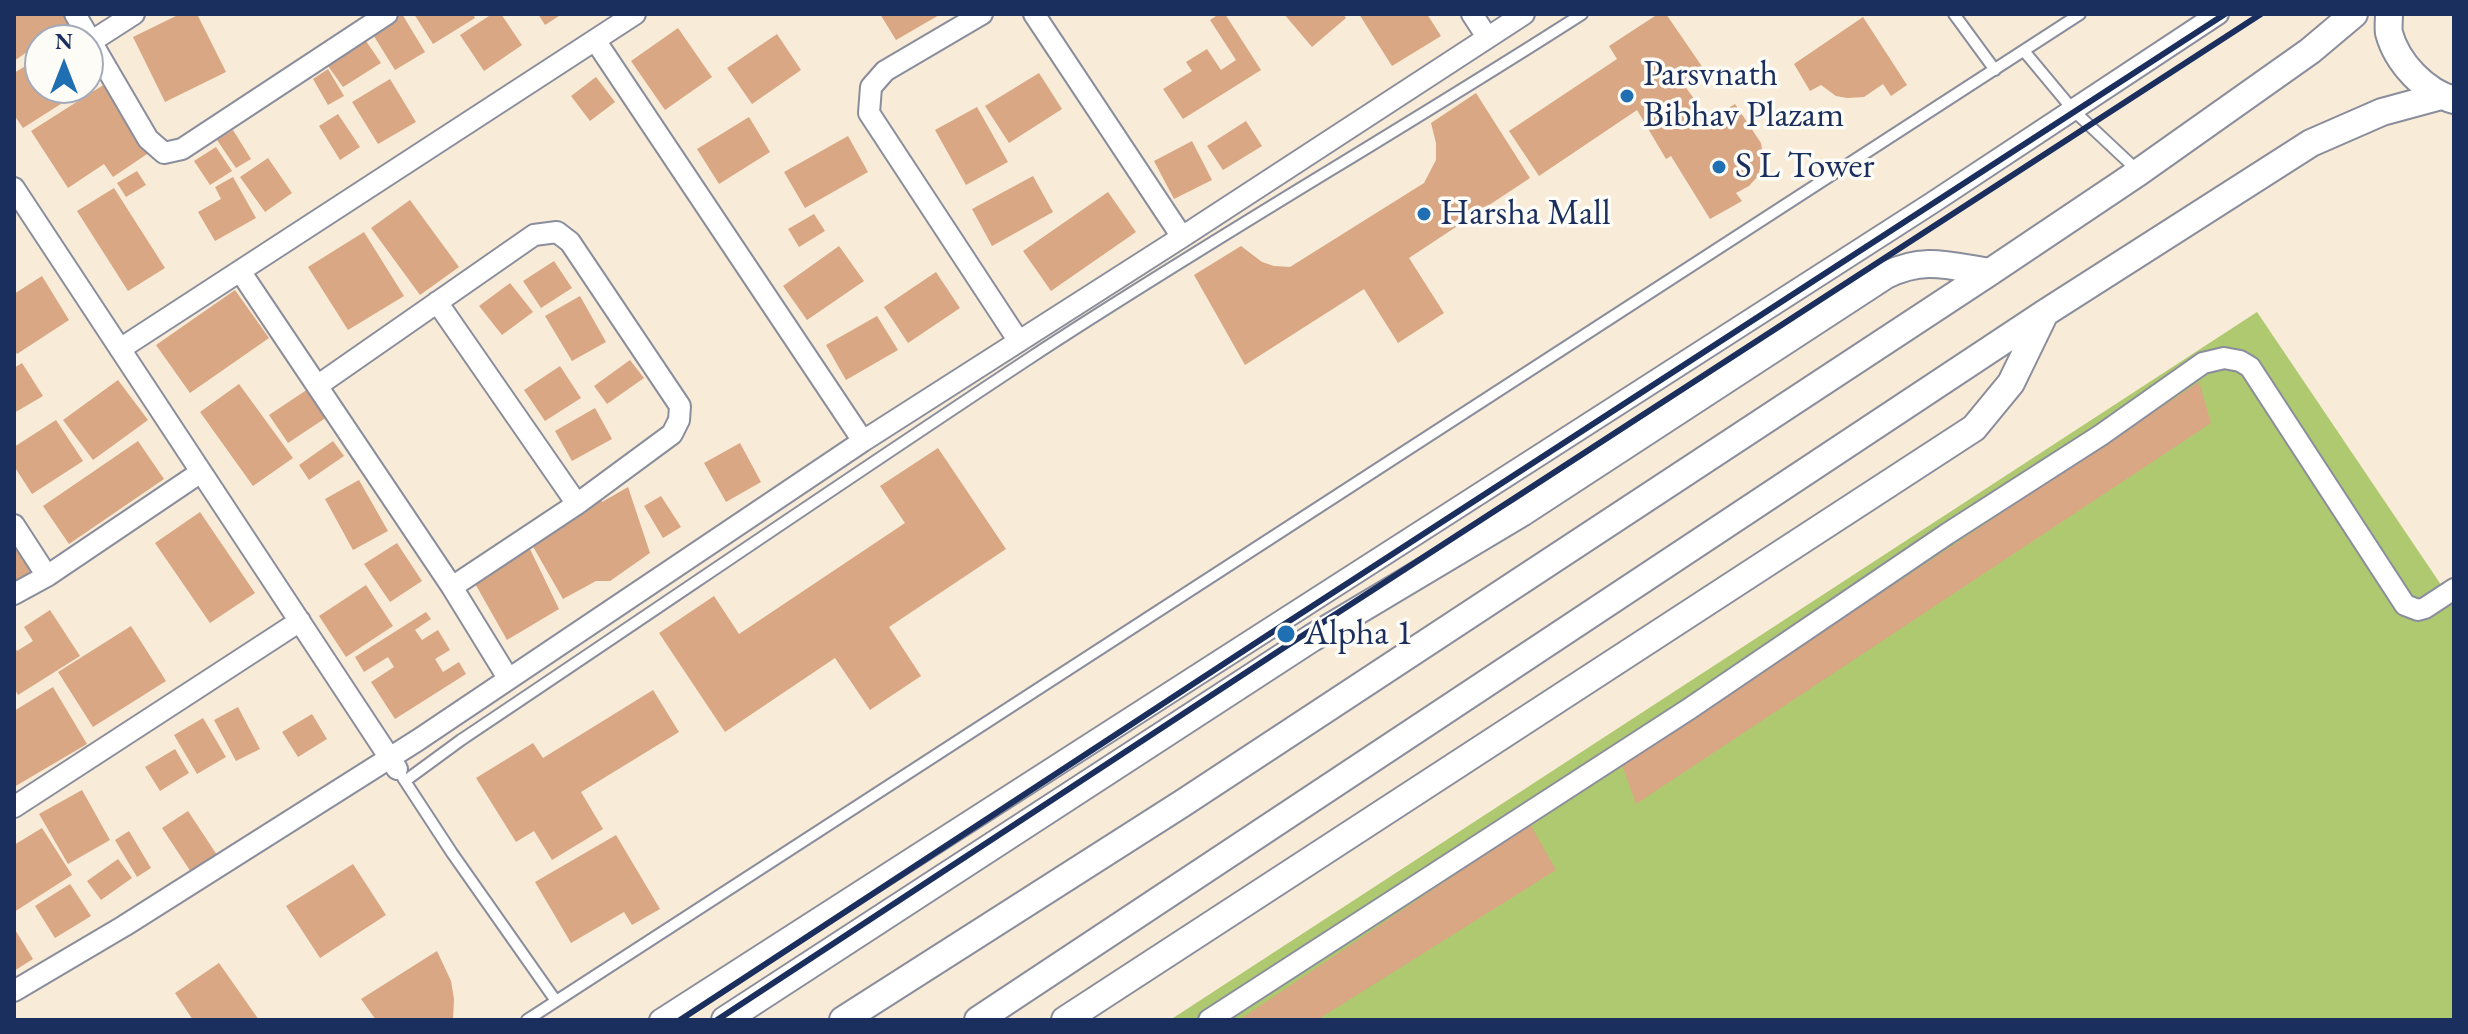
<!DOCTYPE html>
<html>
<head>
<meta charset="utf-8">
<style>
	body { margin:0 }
	#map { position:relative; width:2468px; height:1034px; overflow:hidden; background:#f8ebd8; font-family:"EB Garamond",serif }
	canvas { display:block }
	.frame { position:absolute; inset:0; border:16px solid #1b2f5e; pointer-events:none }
	.north { position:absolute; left:24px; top:24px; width:80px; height:80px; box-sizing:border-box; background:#fdfcf7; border:2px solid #a3aaba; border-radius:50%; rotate:0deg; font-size:22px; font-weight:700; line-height:32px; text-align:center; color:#1b2f5e }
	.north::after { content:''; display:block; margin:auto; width:28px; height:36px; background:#1f6fb2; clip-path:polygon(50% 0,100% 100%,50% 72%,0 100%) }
</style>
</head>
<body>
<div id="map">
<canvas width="2468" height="1034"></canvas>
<div class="frame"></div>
<div class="north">N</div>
</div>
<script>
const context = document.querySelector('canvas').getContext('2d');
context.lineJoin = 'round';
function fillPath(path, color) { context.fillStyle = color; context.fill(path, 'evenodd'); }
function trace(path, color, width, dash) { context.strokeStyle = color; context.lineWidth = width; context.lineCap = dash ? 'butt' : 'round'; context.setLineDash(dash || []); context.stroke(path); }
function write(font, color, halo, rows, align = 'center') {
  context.font = font + ' "EB Garamond",serif'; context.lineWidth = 7; context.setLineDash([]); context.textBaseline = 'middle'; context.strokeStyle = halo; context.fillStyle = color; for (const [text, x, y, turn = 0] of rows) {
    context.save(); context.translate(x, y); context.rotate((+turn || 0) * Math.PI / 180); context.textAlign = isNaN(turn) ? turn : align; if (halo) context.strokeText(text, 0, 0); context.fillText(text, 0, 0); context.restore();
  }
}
const green = new Path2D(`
	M 2257,312 L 2454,604 L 2454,1020 L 1170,1020 Z`);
const building = new Path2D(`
	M 14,14 L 66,14 L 72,22 L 45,40 L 40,40 L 40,43 L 14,61 Z
	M 180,14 L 197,14 L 226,72 L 165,102 L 133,37 Z
	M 402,14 L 425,52 L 395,70 L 372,33 Z
	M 414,14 L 473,14 L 475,18 L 433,44 Z
	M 492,14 L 501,14 L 522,45 L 484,71 L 460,35 Z
	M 538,14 L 562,14 L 545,25 Z
	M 880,14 L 941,14 L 896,40 Z
	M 1219,14 L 1225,14 L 1261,70 L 1183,119 L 1163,89 L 1192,71 L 1186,62 L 1207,49 L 1221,70 L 1236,60 L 1210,20 Z
	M 1284,14 L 1343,14 L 1346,18 L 1312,47 Z
	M 1359,14 L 1427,14 L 1441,36 L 1392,66 Z
	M 1658,14 L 1666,14 L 1703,68 L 1682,82 L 1709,120 L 1735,104 L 1761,143 L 1763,157 L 1758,176 L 1749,186 L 1736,193 L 1742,201 L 1710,219 L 1671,156 L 1666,159 L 1637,110 L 1539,176 L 1509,131 L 1617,59 L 1609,46 Z
	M 1863,17 L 1907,85 L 1891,96 L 1883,84 L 1864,97 L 1847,98 L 1836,96 L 1821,85 L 1810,91 L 1794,64 Z
	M 678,28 L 712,77 L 665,110 L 631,61 Z
	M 777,34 L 801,70 L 752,104 L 727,68 Z
	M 366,41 L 381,63 L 343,87 L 328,66 Z
	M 88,53 L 103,77 L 88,86 Z
	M 40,57 L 40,88 L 86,88 L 23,128 L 14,115 L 14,73 Z
	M 328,69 L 344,96 L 328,105 L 313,79 Z
	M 1039,73 L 1062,109 L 1009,143 L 985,106 Z
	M 596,77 L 615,102 L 590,121 L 571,96 Z
	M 390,79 L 416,122 L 378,144 L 352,102 Z
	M 108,82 L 153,150 L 113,177 L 104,164 L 68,188 L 31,131 Z
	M 1476,93 L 1530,178 L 1409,258 L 1444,313 L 1398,343 L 1364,289 L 1245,365 L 1194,275 L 1241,246 L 1262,262 L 1274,266 L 1290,267 L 1424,183 L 1436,160 L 1436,143 L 1431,123 Z
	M 977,107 L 1008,162 L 966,185 L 935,130 Z
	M 338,114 L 360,147 L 340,160 L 319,126 Z
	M 749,117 L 770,152 L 719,184 L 697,149 Z
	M 1246,121 L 1262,146 L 1223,170 L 1207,146 Z
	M 233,130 L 251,159 L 236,168 L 217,140 Z
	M 848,136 L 868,172 L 805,208 L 784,172 Z
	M 1192,141 L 1212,180 L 1174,199 L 1154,161 Z
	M 216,147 L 232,171 L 210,185 L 194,161 Z
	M 268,158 L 292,193 L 265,212 L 240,177 Z
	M 137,171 L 146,185 L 126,197 L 117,183 Z
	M 1033,176 L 1053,212 L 992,246 L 972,209 Z
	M 233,177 L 256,218 L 215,241 L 198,212 L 221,199 L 215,187 Z
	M 114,188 L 165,268 L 128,291 L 77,211 Z
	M 1108,192 L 1136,232 L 1051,291 L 1023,251 Z
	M 410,200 L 459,267 L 420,295 L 371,228 Z
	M 814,214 L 825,231 L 799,247 L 788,229 Z
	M 364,232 L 404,296 L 348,330 L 308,267 Z
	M 839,246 L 864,281 L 807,320 L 783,286 Z
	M 554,261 L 572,288 L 541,308 L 523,281 Z
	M 936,272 L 960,308 L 908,343 L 884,307 Z
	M 42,276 L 69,320 L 17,354 L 14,350 L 14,294 Z
	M 510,283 L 533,312 L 502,335 L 479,306 Z
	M 235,290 L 269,338 L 190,393 L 156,345 Z
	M 580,296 L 606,342 L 572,361 L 545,316 Z
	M 877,316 L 898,350 L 846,380 L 826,345 Z
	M 630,360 L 644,378 L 607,404 L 594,386 Z
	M 22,363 L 43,396 L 14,413 L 14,368 Z
	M 560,366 L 581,398 L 545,421 L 524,390 Z
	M 118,380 L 148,420 L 93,460 L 63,420 Z
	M 2199,382 L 2211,423 L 1636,804 L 1622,765 Z
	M 239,384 L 293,458 L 253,486 L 200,412 Z
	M 308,389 L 327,417 L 288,443 L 269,415 Z
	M 595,408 L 612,439 L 572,461 L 555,431 Z
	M 56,420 L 83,461 L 32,494 L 14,466 L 14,447 Z
	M 138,441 L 164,479 L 69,544 L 43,506 Z
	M 333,441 L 344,456 L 309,480 L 299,465 Z
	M 740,443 L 761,482 L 726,502 L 704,463 Z
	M 938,448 L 1006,549 L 889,627 L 921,676 L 870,710 L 835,658 L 725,732 L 659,633 L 714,596 L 739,634 L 905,523 L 880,486 Z
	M 359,480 L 388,531 L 353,550 L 325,499 Z
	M 628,487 L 650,553 L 610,581 L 596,581 L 563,599 L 531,543 L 586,512 L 583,507 L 600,497 L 602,502 Z
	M 661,496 L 681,527 L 663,538 L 644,506 Z
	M 200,512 L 255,593 L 210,623 L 155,543 Z
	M 14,532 L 39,576 L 14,590 Z
	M 397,543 L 422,581 L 390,602 L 364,564 Z
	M 529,547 L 559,609 L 507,640 L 473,580 Z
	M 366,585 L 393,626 L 346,657 L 319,616 Z
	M 50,610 L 80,656 L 18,695 L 14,688 L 14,646 L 17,651 L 33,641 L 24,627 Z
	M 426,612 L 431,619 L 415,630 L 422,640 L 438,630 L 450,650 L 435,659 L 443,672 L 459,662 L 466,674 L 395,719 L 371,682 L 394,667 L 388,657 L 364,672 L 355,657 Z
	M 131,626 L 166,681 L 93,727 L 58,672 Z
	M 53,687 L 87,744 L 14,787 L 14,711 Z
	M 653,690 L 679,732 L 581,792 L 603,829 L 552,860 L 534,831 L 516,842 L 476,778 L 533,743 L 543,758 Z
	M 238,707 L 260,749 L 236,761 L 214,720 Z
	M 312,714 L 327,739 L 298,757 L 282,732 Z
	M 203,718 L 226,757 L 197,774 L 174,735 Z
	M 175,749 L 189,773 L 160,791 L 145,767 Z
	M 82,790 L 110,840 L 68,864 L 39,814 Z
	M 188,811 L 217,855 L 191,872 L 162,828 Z
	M 1530,824 L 1556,870 L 1317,1020 L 1239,1020 Z
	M 42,828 L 72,875 L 14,912 L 14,845 Z
	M 129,831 L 151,868 L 137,877 L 115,840 Z
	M 616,835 L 660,909 L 632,925 L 624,912 L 571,943 L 535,882 Z
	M 118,859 L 132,878 L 101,900 L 87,881 Z
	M 353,864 L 386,915 L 320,958 L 286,906 Z
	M 70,884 L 91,916 L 55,938 L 35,906 Z
	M 14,928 L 33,959 L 14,971 Z
	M 437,951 L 451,981 L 454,999 L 453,1020 L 376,1020 L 361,999 Z
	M 219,963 L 259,1020 L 193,1020 L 175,993 Z`);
const service = new Path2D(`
	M 1954,14 L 1995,70
	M 2024,51 L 2074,111 L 2138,171
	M 403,778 L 452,853 L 556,1001
	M 405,781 L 461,740 C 651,613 839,484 1030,358 C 1211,239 1400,131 1582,14
	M 527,1020 L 2080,14`);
const minor = new Path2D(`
	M 75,14 L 148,139 L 164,153 L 182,149 L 387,14
	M 982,14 L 885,71 L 871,87 L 869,113 L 1018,340
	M 1034,14 L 1182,237
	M 1472,14 L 1487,37
	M 595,40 L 863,441
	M 92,41 L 134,14
	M 14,188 L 397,769
	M 240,271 L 452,587 L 508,678
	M 437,302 L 577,504
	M 120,349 L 635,14
	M 317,386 L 534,235 L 557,232 L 570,242 L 680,406 L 679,420 L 672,434 L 577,504 L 452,587
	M 14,525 L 47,576
	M 14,594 L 47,576 L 201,472
	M 14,807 L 300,621
	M 14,991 L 124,926 L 418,740 L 863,441 L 1182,237 L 1524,14
	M 660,1020 L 1932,203 L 2218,14
	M 1209,1020 L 1689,709 L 1947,534 L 2101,435 L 2203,363 L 2224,358 L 2240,361 L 2250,367 L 2405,605 L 2418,610 L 2425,608 L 2454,589`);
const tertiary = new Path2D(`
	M 2389,14 C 2389,20 2388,28 2389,33 C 2397,63 2425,92 2454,100
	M 725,1020 L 1312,638 L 1523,512 L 1886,275 C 1925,256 1949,266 1990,272
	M 843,1020 L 1183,803 L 1990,272 L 2139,172 L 2310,51 L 2354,14
	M 978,1020 L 2045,313 L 2311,143 L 2382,112 L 2441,96
	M 1065,1020 L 1974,428 L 2011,383 L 2045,313`);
const rail = new Path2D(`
	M 680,1020 L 1277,629 L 2225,14
	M 717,1020 L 1288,645 L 2261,14`);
const markers = [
	[1627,96,8,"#1f6fb2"],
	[1719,167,8,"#1f6fb2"],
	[1424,214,8,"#1f6fb2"],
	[1286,634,10,"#1f6fb2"]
];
const poiNames = [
	["Parsvnath",1643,75],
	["Bibhav Plazam",1643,116],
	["S L Tower",1735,167],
	["Harsha Mall",1440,214],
	["Alpha 1",1304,634]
];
fillPath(green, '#aec96f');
fillPath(building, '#d9a783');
trace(service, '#8a8d9b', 14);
trace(minor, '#8a8d9b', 24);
trace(tertiary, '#8a8d9b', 30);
trace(service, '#fff', 10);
trace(minor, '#fff', 20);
trace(tertiary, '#fff', 26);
trace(rail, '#1b2f5e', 6);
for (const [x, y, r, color] of markers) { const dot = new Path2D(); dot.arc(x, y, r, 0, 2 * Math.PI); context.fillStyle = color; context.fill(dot); trace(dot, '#fdfcf7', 3); }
write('36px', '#1b2f5e', '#fdfcf7', poiNames, 'left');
</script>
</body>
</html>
